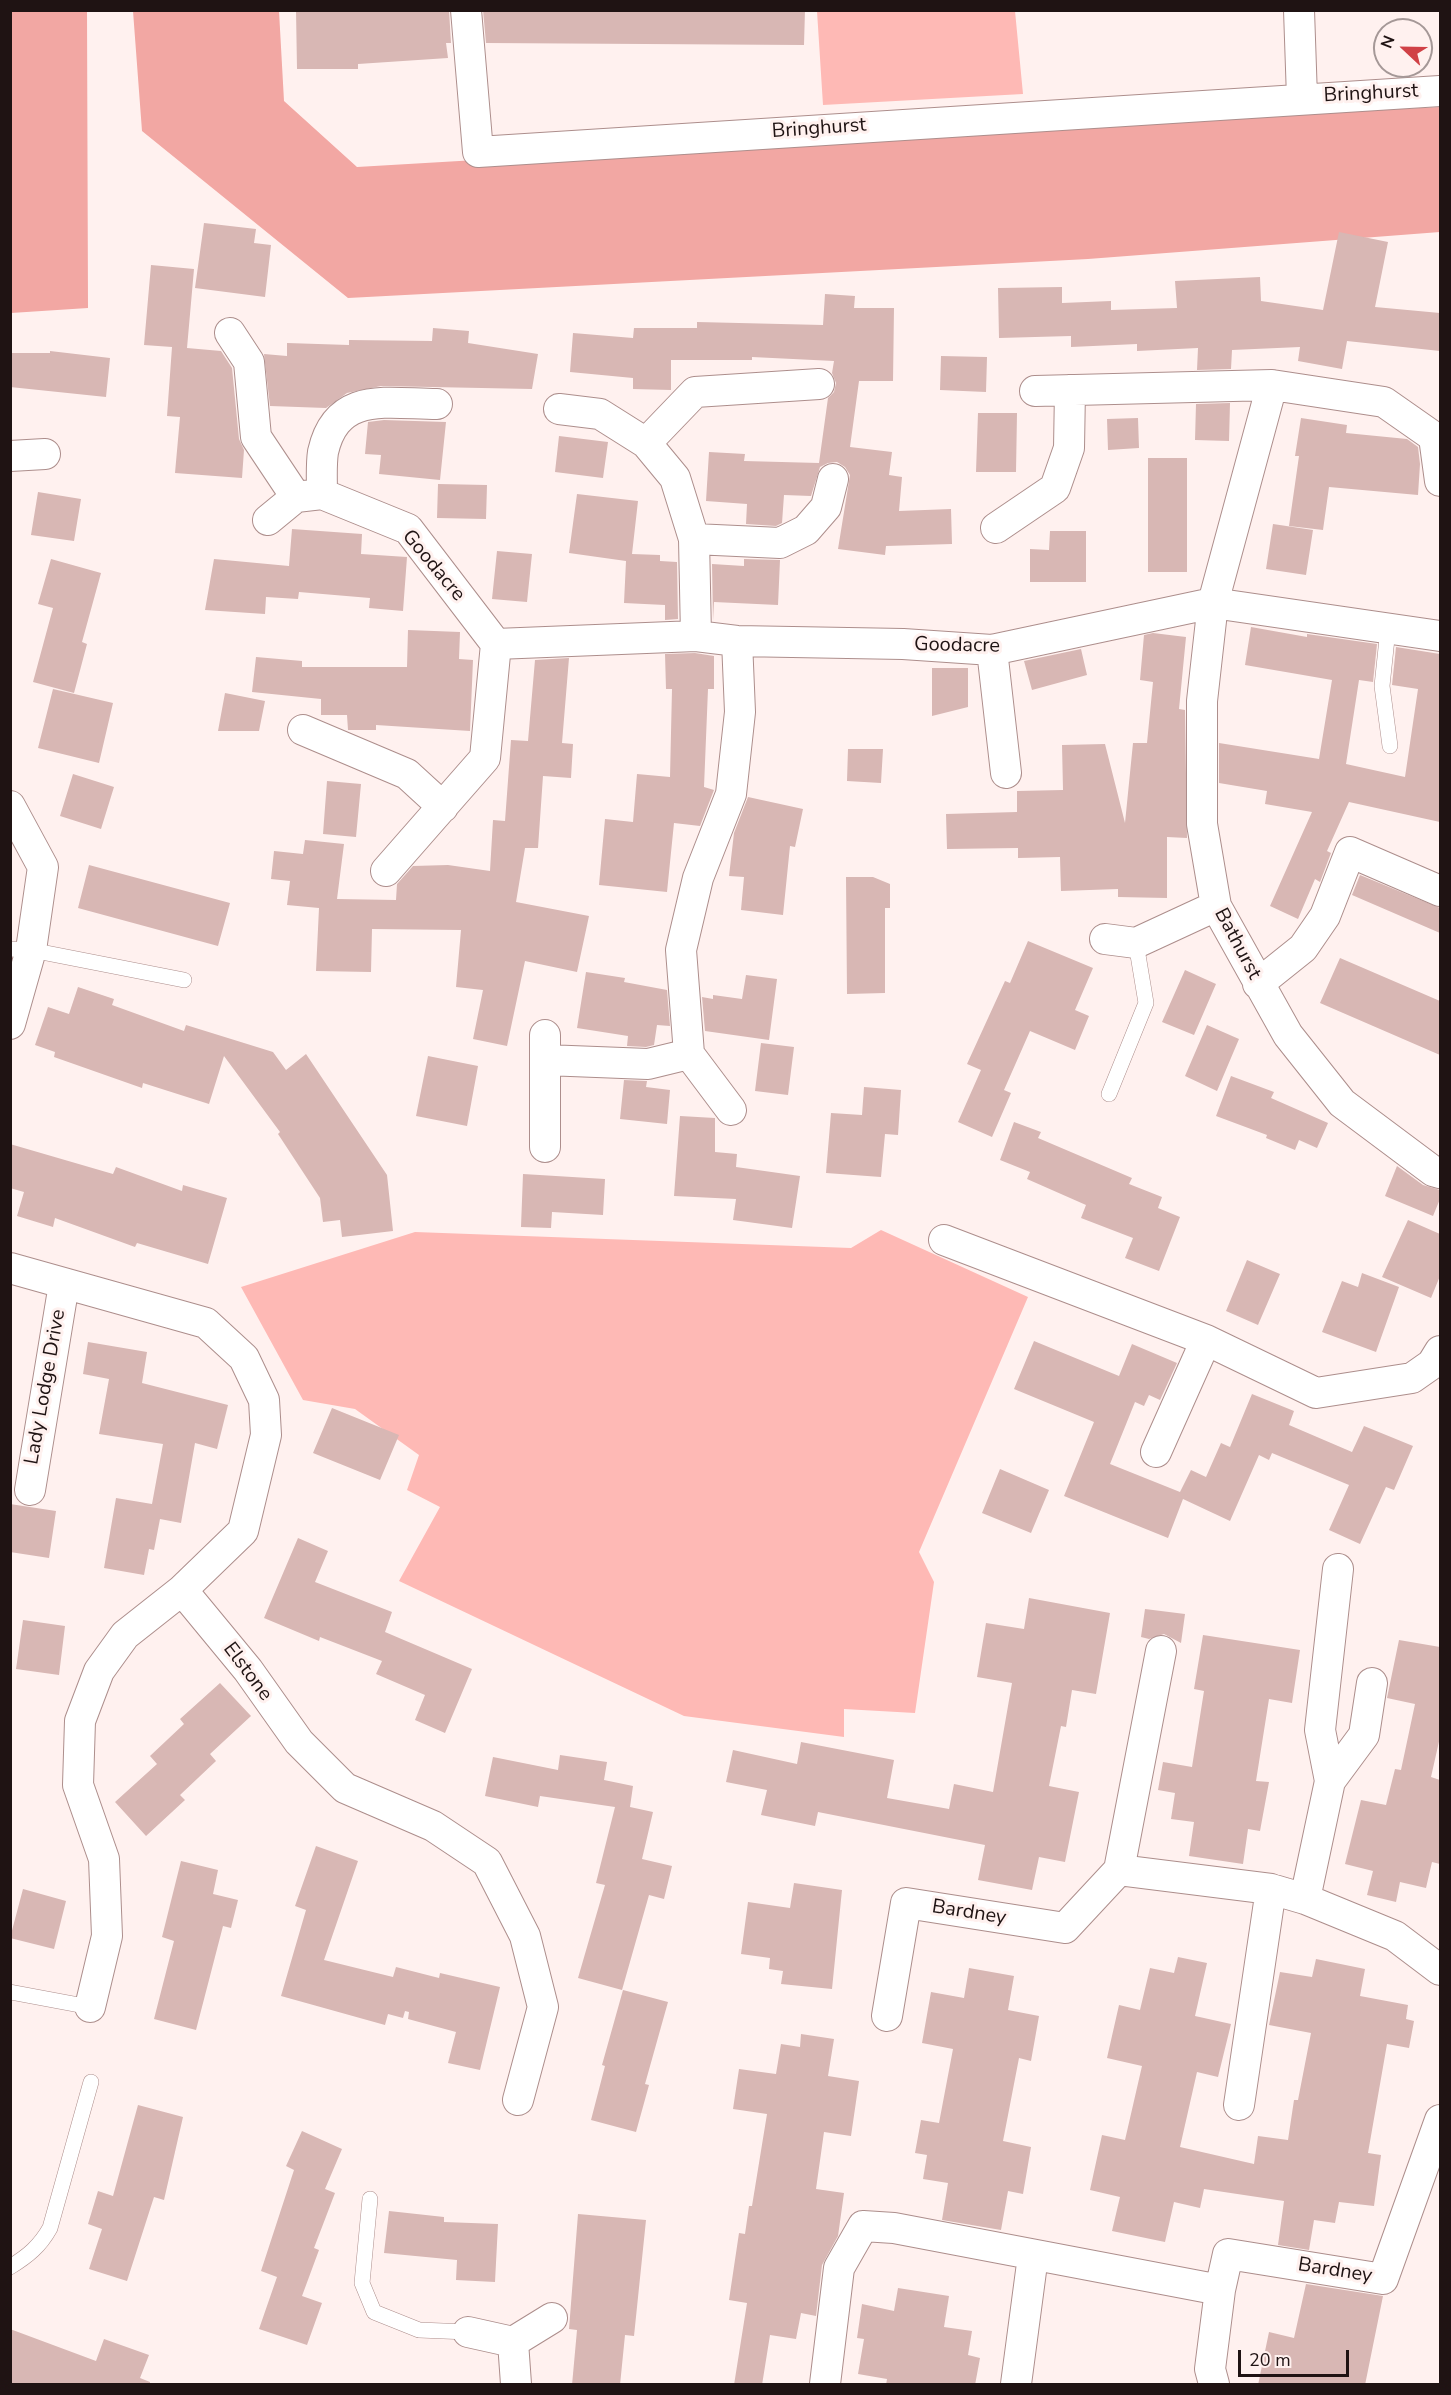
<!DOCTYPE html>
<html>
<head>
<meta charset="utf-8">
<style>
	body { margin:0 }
	#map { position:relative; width:1451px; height:2395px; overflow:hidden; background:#fff1ef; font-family:"Nunito Sans",sans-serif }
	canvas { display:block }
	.frame { position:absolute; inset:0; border:12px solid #1f1313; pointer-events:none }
	.north { position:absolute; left:1373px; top:18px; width:60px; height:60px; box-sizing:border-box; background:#fff1ef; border:2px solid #a59897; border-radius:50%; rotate:292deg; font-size:16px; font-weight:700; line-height:24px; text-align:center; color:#1f1313 }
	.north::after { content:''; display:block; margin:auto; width:21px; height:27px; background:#d04146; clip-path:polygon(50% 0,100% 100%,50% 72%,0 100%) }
	.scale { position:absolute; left:1238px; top:2350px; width:111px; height:27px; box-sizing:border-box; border:3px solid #1f1313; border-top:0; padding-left:8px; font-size:18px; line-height:21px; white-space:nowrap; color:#1f1313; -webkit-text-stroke:4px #fff1ef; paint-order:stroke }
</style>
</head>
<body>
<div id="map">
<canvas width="1451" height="2395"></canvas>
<div class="frame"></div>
<div class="north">N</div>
<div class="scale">20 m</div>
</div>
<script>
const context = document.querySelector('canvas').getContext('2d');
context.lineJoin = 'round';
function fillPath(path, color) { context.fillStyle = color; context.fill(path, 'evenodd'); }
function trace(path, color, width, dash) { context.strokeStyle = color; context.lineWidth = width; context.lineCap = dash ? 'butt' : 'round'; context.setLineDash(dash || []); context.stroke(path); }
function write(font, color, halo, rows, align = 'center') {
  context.font = font + ' "Nunito Sans",sans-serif'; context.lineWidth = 6; context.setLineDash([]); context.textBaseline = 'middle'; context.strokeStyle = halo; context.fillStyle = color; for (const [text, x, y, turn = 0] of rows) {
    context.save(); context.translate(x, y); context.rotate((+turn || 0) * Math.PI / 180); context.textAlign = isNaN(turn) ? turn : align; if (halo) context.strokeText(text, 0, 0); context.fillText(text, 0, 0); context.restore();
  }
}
const green = new Path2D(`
	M 817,11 L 1015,11 L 1023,94 L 823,105 Z
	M 881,1230 L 1028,1297 L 919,1552 L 934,1582 L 915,1713 L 844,1709 L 844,1737 L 684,1716 L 399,1581 L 440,1507 L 407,1490 L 419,1455 L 355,1409 L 303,1400 L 241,1287 L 415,1232 L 851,1248 Z`);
const forest = new Path2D(`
	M 11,10 L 87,11 L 88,308 L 11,313 Z
	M 133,11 L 279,11 L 284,101 L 357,167 L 1073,125 L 1440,107 L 1440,232 L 1088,259 L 348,298 L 142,131 Z`);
const building = new Path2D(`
	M 296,10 L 449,10 L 451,43 L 446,43 L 448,58 L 358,64 L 358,69 L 297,69 Z
	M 483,10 L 805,10 L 804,45 L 486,43 Z
	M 204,223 L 256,229 L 254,243 L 271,245 L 265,297 L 195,288 Z
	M 1339,232 L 1388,242 L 1375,307 L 1440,313 L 1440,351 L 1347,341 L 1342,369 L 1298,361 L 1300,347 L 1232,350 L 1231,369 L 1197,370 L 1198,348 L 1137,351 L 1137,344 L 1071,347 L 1071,336 L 999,338 L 998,288 L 1062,287 L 1062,303 L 1111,301 L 1111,310 L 1177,308 L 1175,281 L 1260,277 L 1261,301 L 1323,310 Z
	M 151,265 L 194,269 L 187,348 L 221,351 L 232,368 L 239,439 L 244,450 L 242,478 L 175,473 L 180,417 L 167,416 L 172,347 L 144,345 Z
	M 825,294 L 855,296 L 854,308 L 894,308 L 893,381 L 859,381 L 850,447 L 892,452 L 889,475 L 902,477 L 899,511 L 951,509 L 952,544 L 886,546 L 885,555 L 838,549 L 850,475 L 845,467 L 837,462 L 828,463 L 820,467 L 811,496 L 784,495 L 782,523 L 776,526 L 746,524 L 747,504 L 706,501 L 709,452 L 745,454 L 744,461 L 819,463 L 828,398 L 834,392 L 836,383 L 832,373 L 834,361 L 752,357 L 752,360 L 671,360 L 671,390 L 633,389 L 633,378 L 570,372 L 573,333 L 633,338 L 634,328 L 697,328 L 697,322 L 823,325 Z
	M 433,328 L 469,331 L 468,343 L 538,354 L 532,389 L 381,386 L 347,393 L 326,408 L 270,406 L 264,354 L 287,356 L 287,343 L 349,345 L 349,340 L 432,341 Z
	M 50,351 L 110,358 L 106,397 L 10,387 L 10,353 L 50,353 Z
	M 941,356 L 987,357 L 986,392 L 940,390 Z
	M 1230,403 L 1229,441 L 1195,440 L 1196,404 Z
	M 978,413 L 1017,413 L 1016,472 L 976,472 Z
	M 1138,418 L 1139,448 L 1108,450 L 1107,419 Z
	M 1301,418 L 1347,425 L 1346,433 L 1407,439 L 1418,447 L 1420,464 L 1418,495 L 1329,487 L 1323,530 L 1289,526 L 1299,456 L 1295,456 Z
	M 384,420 L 446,422 L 440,480 L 379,474 L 381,455 L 365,454 L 368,422 Z
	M 559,436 L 608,442 L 603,478 L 555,472 Z
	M 1148,458 L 1187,458 L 1187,572 L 1148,572 Z
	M 438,484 L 487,485 L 486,519 L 437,518 Z
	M 38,492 L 81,499 L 74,541 L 31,535 Z
	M 577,494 L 638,501 L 632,554 L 660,555 L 660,561 L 677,562 L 678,619 L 665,620 L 665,605 L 624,603 L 626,561 L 569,553 Z
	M 1273,524 L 1313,530 L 1306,575 L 1266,569 Z
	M 292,529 L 362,534 L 361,554 L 407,557 L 403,611 L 369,608 L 370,598 L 299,592 L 298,599 L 266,597 L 265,614 L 205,610 L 214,559 L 289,566 Z
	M 1050,531 L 1086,531 L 1086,582 L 1030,582 L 1030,549 L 1049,550 Z
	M 497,551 L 532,554 L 527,602 L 492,599 Z
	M 51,559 L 101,573 L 82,642 L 87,644 L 74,693 L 33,682 L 53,608 L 38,604 Z
	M 744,559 L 780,560 L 778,605 L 714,602 L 713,621 L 712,564 L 744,566 Z
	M 1251,627 L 1307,637 L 1307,634 L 1377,644 L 1373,682 L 1359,680 L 1346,764 L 1405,777 L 1418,689 L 1392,685 L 1396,647 L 1440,654 L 1440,822 L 1349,802 L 1327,851 L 1331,853 L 1320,882 L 1315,879 L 1298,919 L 1270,906 L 1312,812 L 1265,804 L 1267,791 L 1219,783 L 1219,743 L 1319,759 L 1332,680 L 1245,665 Z
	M 408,630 L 460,632 L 459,659 L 473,660 L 470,731 L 376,725 L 376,730 L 348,730 L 347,715 L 321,715 L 321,699 L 252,692 L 256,657 L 302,661 L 302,667 L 407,667 Z
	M 1153,633 L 1186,637 L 1179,709 L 1185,710 L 1187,838 L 1167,837 L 1167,898 L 1118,897 L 1118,889 L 1061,891 L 1060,857 L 1018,858 L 1018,848 L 947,849 L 946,814 L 1017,812 L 1017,791 L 1063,790 L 1062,745 L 1105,744 L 1125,823 L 1133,743 L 1147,743 L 1153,682 L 1140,680 L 1144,635 Z
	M 1081,649 L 1087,675 L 1032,690 L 1024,661 Z
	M 695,653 L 714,656 L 714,689 L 708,689 L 704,787 L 714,790 L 700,826 L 674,823 L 667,892 L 599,885 L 605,819 L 633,822 L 637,774 L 670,777 L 672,689 L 666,689 L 665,654 Z
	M 569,658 L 562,743 L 573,744 L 571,778 L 543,776 L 538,848 L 525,848 L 516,902 L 589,916 L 577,972 L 525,961 L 507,1046 L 473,1039 L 483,990 L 456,987 L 461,930 L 372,929 L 371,972 L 316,971 L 319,908 L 287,905 L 290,881 L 271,879 L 274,851 L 303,854 L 305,840 L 344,844 L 337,899 L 396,900 L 397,884 L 413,866 L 448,865 L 490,871 L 493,820 L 505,821 L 511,740 L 528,741 L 535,660 Z
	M 932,668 L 968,668 L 968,707 L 932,716 Z
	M 53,689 L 113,703 L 99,763 L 38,748 Z
	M 225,693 L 265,701 L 259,731 L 218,731 Z
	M 848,749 L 883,749 L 881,783 L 847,781 Z
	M 73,774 L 114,787 L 101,829 L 60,816 Z
	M 327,781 L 361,784 L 356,837 L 323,834 Z
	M 748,797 L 803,809 L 795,847 L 790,846 L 783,915 L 741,910 L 744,877 L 729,876 L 734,833 Z
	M 89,865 L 230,903 L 218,946 L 78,908 Z
	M 1360,875 L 1440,908 L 1440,933 L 1352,895 Z
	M 846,877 L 873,877 L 890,884 L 890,908 L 885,908 L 885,993 L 847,994 Z
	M 1028,941 L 1093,968 L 1075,1010 L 1089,1016 L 1075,1050 L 1030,1031 L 1004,1090 L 1011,1093 L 992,1137 L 958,1122 L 981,1070 L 967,1064 L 1005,981 L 1010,983 Z
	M 1340,958 L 1440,1001 L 1440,1055 L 1320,1003 Z
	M 1185,970 L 1216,984 L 1194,1035 L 1162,1022 Z
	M 586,972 L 625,978 L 624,982 L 667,990 L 670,1026 L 657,1025 L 654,1045 L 646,1047 L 627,1046 L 628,1036 L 577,1028 Z
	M 746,975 L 777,979 L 769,1040 L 705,1031 L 702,997 L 713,999 L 713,995 L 742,999 Z
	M 78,987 L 114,999 L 112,1005 L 184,1031 L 186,1025 L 273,1052 L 286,1070 L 306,1054 L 387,1175 L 393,1231 L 342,1237 L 340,1220 L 323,1222 L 320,1198 L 278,1134 L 280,1132 L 224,1056 L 209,1104 L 143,1083 L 142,1088 L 54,1057 L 55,1052 L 35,1045 L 48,1007 L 69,1014 Z
	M 1207,1025 L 1239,1039 L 1217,1091 L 1185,1076 Z
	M 761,1043 L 794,1047 L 788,1095 L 755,1091 Z
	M 428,1056 L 478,1066 L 467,1126 L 416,1116 Z
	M 1231,1076 L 1274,1092 L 1271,1098 L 1328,1123 L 1317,1148 L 1299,1140 L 1295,1150 L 1266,1138 L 1267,1135 L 1216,1116 Z
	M 624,1080 L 647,1081 L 646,1087 L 670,1090 L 667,1124 L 620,1119 Z
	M 864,1087 L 901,1090 L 898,1135 L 885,1134 L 881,1177 L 826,1173 L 831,1113 L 862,1115 Z
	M 680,1116 L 715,1118 L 715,1152 L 737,1154 L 736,1167 L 800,1176 L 792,1228 L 733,1220 L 736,1199 L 674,1196 Z
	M 1014,1122 L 1041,1132 L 1038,1138 L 1132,1178 L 1129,1184 L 1162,1197 L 1158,1208 L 1180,1217 L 1159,1271 L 1125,1258 L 1133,1238 L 1081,1218 L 1086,1205 L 1027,1179 L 1030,1172 L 1000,1160 Z
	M 10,1144 L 113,1174 L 116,1167 L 182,1191 L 183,1185 L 227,1198 L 208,1264 L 137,1243 L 135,1247 L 55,1218 L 53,1227 L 17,1216 L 24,1192 L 10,1188 Z
	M 1397,1166 L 1423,1185 L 1440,1190 L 1440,1199 L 1433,1216 L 1385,1196 Z
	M 523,1174 L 605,1179 L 603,1215 L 552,1212 L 551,1228 L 521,1227 Z
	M 1408,1220 L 1440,1234 L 1440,1276 L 1431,1298 L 1382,1277 Z
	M 1247,1260 L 1280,1274 L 1258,1325 L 1226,1311 Z
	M 1362,1273 L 1399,1287 L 1376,1352 L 1322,1332 L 1342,1281 L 1358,1287 Z
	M 1034,1341 L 1119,1376 L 1132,1344 L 1177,1363 L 1160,1400 L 1149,1395 L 1144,1406 L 1135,1402 L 1110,1464 L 1180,1492 L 1191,1470 L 1206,1477 L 1221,1443 L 1230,1447 L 1252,1394 L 1294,1411 L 1289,1425 L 1352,1452 L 1364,1426 L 1413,1446 L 1394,1490 L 1386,1487 L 1360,1544 L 1329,1530 L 1349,1485 L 1272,1453 L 1269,1460 L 1259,1455 L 1230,1521 L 1183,1499 L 1168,1538 L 1064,1496 L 1094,1422 L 1014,1389 Z
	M 88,1342 L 147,1352 L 142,1383 L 228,1405 L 217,1449 L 195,1443 L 181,1523 L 160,1519 L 154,1550 L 149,1549 L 144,1575 L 104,1568 L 116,1498 L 152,1504 L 163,1444 L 99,1434 L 109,1379 L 83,1374 Z
	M 332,1408 L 399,1435 L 380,1480 L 313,1453 Z
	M 1000,1469 L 1049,1490 L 1031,1533 L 982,1513 Z
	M 10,1504 L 56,1511 L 49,1558 L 10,1552 Z
	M 298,1538 L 328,1551 L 315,1582 L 392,1612 L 385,1632 L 472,1669 L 445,1733 L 415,1720 L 425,1695 L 376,1674 L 382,1661 L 320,1637 L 319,1641 L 264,1618 Z
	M 1029,1598 L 1110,1613 L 1096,1694 L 1072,1690 L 1066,1727 L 1061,1726 L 1049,1786 L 1079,1792 L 1065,1862 L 1039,1857 L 1032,1890 L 978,1880 L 985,1845 L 818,1812 L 815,1826 L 761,1815 L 767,1790 L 726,1782 L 733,1750 L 797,1764 L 801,1742 L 894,1760 L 887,1798 L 949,1809 L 954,1784 L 993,1792 L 1012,1683 L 977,1677 L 986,1623 L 1024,1629 Z
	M 1145,1609 L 1185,1614 L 1181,1643 L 1164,1634 L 1149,1639 L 1141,1637 Z
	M 23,1620 L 65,1626 L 59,1675 L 16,1669 Z
	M 1203,1635 L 1300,1650 L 1292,1703 L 1269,1699 L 1256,1781 L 1269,1782 L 1260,1831 L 1248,1829 L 1243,1864 L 1189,1856 L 1194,1822 L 1171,1819 L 1175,1793 L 1158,1790 L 1163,1762 L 1192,1767 L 1204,1691 L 1194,1689 Z
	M 1399,1640 L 1440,1647 L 1440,1737 L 1431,1777 L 1440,1780 L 1440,1864 L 1432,1862 L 1426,1888 L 1400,1882 L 1396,1902 L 1367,1895 L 1373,1871 L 1345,1864 L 1361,1800 L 1386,1805 L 1395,1769 L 1401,1770 L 1415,1704 L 1387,1698 Z
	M 220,1683 L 251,1716 L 210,1754 L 216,1761 L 180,1795 L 185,1800 L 146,1836 L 115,1802 L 157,1764 L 150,1756 L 184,1724 L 180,1719 Z
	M 560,1755 L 607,1762 L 604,1780 L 633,1786 L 630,1807 L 653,1812 L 642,1859 L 672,1866 L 664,1899 L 649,1895 L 622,1990 L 578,1978 L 605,1885 L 596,1883 L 615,1807 L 540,1796 L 538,1807 L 485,1796 L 493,1757 L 558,1770 Z
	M 316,1846 L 358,1861 L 324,1960 L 393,1977 L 396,1967 L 439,1978 L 440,1973 L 500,1987 L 480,2070 L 448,2063 L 456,2032 L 408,2019 L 409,2012 L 405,2011 L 403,2018 L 388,2014 L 385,2025 L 281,1996 L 306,1910 L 295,1906 Z
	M 181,1861 L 218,1870 L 213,1894 L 238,1900 L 231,1928 L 223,1926 L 196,2030 L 154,2019 L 174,1941 L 162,1937 Z
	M 794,1883 L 842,1890 L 832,1989 L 781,1984 L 783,1971 L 769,1969 L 770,1958 L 741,1954 L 748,1902 L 790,1908 Z
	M 23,1889 L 66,1901 L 54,1949 L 10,1938 Z
	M 1178,1957 L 1207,1963 L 1195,2016 L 1231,2024 L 1218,2077 L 1197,2072 L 1180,2147 L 1254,2164 L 1258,2136 L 1288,2140 L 1294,2100 L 1298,2100 L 1311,2033 L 1269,2025 L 1280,1972 L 1312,1977 L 1316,1959 L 1365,1969 L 1360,1996 L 1408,2005 L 1406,2019 L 1414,2021 L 1409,2048 L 1387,2044 L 1368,2153 L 1381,2155 L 1374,2206 L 1339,2202 L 1335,2223 L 1314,2220 L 1309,2250 L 1278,2245 L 1284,2201 L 1204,2189 L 1200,2208 L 1174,2202 L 1165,2242 L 1112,2231 L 1120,2197 L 1090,2190 L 1102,2135 L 1125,2140 L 1142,2066 L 1107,2058 L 1119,2005 L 1140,2010 L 1150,1968 L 1174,1973 Z
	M 969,1968 L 1014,1976 L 1008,2010 L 1039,2016 L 1031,2061 L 1019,2058 L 1003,2141 L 1031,2147 L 1023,2194 L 1008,2191 L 1001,2230 L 942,2220 L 948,2183 L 923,2179 L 927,2155 L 915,2153 L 921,2120 L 939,2123 L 953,2049 L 922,2043 L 931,1992 L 964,1998 Z
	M 623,1990 L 668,2002 L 645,2084 L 649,2085 L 636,2132 L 591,2120 L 605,2066 L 602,2065 Z
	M 801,2034 L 834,2039 L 828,2076 L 859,2081 L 851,2136 L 824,2132 L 816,2189 L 844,2193 L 838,2236 L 822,2265 L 816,2316 L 801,2313 L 796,2339 L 770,2335 L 762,2385 L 734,2385 L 747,2303 L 729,2300 L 739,2233 L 745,2234 L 749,2206 L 752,2206 L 767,2114 L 733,2109 L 739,2069 L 776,2074 L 781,2044 L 800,2047 Z
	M 138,2105 L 183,2117 L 164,2200 L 154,2197 L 127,2281 L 89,2269 L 102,2229 L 88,2224 L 98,2191 L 113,2196 Z
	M 302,2131 L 342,2149 L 325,2189 L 335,2193 L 314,2248 L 319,2250 L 302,2296 L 322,2303 L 307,2345 L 259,2329 L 277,2277 L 261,2271 L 294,2170 L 286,2166 Z
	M 389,2211 L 444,2217 L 444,2222 L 498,2224 L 495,2282 L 456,2280 L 457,2260 L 384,2253 Z
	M 578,2214 L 646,2220 L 634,2336 L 625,2335 L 620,2385 L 572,2385 L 577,2330 L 569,2329 Z
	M 1306,2284 L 1383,2296 L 1365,2385 L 1258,2385 L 1269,2332 L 1294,2338 Z
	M 898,2288 L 949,2296 L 944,2327 L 972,2331 L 968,2355 L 980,2358 L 975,2385 L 886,2385 L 887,2379 L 858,2374 L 864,2339 L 857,2338 L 862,2304 L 894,2311 Z
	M 10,2329 L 96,2361 L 104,2339 L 149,2355 L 140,2378 L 150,2382 L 150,2385 L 10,2385 Z`);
const service = new Path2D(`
	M 1388,629 L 1382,686 L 1390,746
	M 10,949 L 31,950 L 184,980
	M 1109,1094 L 1146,1003 L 1136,943
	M 10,1992 L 90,2007
	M 370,2199 L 362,2283 L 374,2312 L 419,2330 L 468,2332
	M 10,2267 C 28,2256 40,2246 50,2228 L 91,2082`);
const minor = new Path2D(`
	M 466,10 L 478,152 L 1440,91
	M 1299,10 L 1302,98
	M 230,333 L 249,362 L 256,437 L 296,497
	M 1035,391 L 1272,385
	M 559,409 L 600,414 L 646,443 L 675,478 L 694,539 L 696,636
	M 646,443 L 695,392 L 819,384
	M 10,456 L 45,454
	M 1440,481 L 1434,437 L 1384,402 L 1272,385 L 1213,603 L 1440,636
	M 322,494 C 322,481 321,465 323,452 C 337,390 388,404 437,404
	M 268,520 L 296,497 L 322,494 L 408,529 L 496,644 L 696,636 L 737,641 L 903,644 L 992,650 L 1213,603 L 1202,701 L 1202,824 L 1216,906 L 1288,1035 L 1342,1103 L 1433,1171 L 1440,1173
	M 996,528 L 1055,488 L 1069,448 L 1070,390
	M 694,539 L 780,543 L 806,530 L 826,507 L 833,479
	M 992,650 L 1006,773
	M 303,730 L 407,774 L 443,807
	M 10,806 L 43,867 L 31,950 L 10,1024
	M 386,871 L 485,758 L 496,644
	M 1105,939 L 1136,943 L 1216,906
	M 1258,984 L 1303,948 L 1325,916 L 1350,852 L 1440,891
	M 545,1035 L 545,1147
	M 545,1060 L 648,1064 L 689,1054
	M 731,1110 L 689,1054 L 681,950 L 698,878 L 731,794 L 740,712 L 737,641
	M 944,1240 L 1206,1340 L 1316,1393 L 1412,1378 L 1432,1364 L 1440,1351
	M 10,1268 L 206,1323 L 244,1358 L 264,1400 L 266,1435 L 243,1531 L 182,1590 L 125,1635 L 99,1671 L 80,1721 L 78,1785 L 104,1859 L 107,1936 L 90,2007
	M 1156,1452 L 1206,1340
	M 30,1490 L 64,1284
	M 182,1590 L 248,1670 L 299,1742 L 345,1788 L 433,1826 L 487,1862 L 525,1936 L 543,2007 L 518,2100
	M 1330,1781 L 1320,1730 L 1338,1569
	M 1119,1870 L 1161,1651
	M 1305,1899 L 1330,1781 L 1364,1735 L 1372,1683
	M 887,2016 L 906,1903 L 1065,1928 L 1119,1870 L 1271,1889 L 1305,1899 L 1395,1936 L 1440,1970
	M 1239,2105 L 1271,1889
	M 468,2332 L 513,2342 L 552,2318
	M 513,2342 L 516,2384
	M 825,2384 L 839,2268 L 863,2226 L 894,2228 L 1220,2290 L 1228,2254 L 1383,2279 L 1440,2120
	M 1016,2384 L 1033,2256
	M 1214,2384 L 1210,2369 L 1220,2290`);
const streetNames = [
	["Bringhurst",1371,94,-3],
	["Bringhurst",819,129,-4],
	["Goodacre",433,566,50],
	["Goodacre",957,646,1],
	["Bathurst",1237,944,62],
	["Lady Lodge Drive",46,1387,-80],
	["Elstone",247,1672,53],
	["Bardney",969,1913,9],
	["Bardney",1335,2271,9]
];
fillPath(green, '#feb9b5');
fillPath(forest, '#f2a7a3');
fillPath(building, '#d8b7b4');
trace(service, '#ad8e8c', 16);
trace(minor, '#ad8e8c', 32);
trace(service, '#fff', 15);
trace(minor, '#fff', 30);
write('20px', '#1f1313', '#fff1ef', streetNames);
</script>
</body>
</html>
